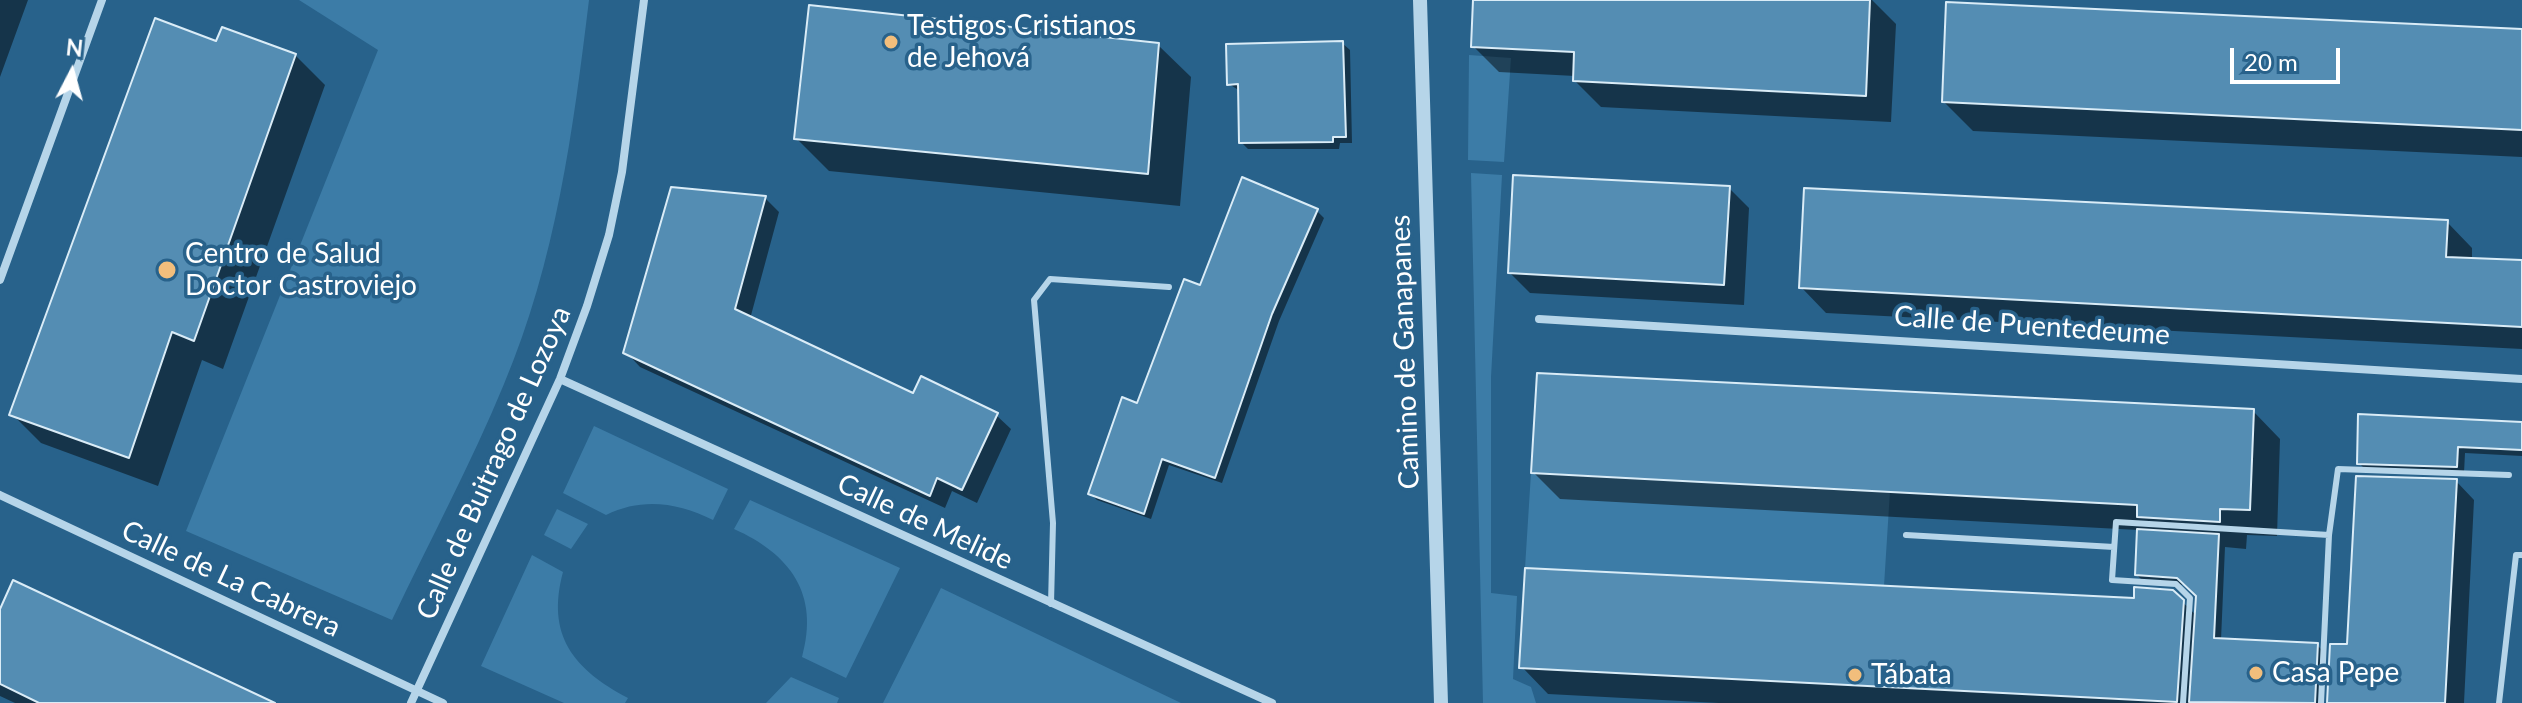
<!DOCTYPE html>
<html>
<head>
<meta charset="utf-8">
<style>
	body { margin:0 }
	#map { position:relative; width:2522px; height:703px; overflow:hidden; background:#28628b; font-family:Lato,sans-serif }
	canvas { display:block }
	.north { position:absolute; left:32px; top:32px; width:80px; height:80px; -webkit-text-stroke:6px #28628b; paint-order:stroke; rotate:6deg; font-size:22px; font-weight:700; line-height:32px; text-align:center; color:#fff }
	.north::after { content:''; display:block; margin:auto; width:28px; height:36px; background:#fff; clip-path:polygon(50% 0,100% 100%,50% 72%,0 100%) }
	.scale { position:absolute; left:2230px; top:48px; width:110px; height:36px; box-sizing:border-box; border:4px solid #fff; border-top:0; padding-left:10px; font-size:24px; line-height:28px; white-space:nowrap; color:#fff; -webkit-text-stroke:6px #28628b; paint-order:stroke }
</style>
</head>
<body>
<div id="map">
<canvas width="2522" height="703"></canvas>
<div class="north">N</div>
<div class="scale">20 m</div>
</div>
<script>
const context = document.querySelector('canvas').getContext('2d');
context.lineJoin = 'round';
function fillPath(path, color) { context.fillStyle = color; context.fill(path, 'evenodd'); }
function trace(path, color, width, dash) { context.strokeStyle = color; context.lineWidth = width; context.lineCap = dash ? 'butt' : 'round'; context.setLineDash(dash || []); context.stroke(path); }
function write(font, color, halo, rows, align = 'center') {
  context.font = font + ' Lato,sans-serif'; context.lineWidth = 7; context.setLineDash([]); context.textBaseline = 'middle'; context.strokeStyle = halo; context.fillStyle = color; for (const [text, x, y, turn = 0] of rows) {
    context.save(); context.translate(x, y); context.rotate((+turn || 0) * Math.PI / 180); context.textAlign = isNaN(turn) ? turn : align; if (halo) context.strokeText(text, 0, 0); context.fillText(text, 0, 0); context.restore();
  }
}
const green = new Path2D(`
	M 299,0 L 589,0 C 573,131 556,261 504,384 C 471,464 429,542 392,620 L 186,531 L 378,50 Z
	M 1469,55 L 1511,58 L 1504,162 L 1468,160 Z
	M 1471,173 L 1502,175 L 1491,377 L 1491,593 L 1517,596 L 1513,679 L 1531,687 L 1536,703 L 1483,703 Z
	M 594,426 L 728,489 L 713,520 C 678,503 643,497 606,515 L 563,493 Z
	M 1531,473 L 1890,491 L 1884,586 L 1525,568 Z
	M 750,500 L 900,568 L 846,678 L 802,657 C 820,594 790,554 734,529 Z
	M 557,509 L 588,524 L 571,549 L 544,535 Z
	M 532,555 L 563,572 C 546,635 573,669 628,698 L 625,703 L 564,703 L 481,666 Z
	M 941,588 L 1181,703 L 883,703 Z
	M 791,677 L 839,698 L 837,703 L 766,703 Z`);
const shadow = new Path2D(`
	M 0,0 L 28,0 L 0,77 Z
	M 1475,0 L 1872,0 L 1896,24 L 1891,122 L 1601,107 L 1575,81 L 1575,76 L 1499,72 L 1473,46 Z
	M 2522,31 L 2522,157 L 1973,131 L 1944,102 Z
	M 1342,43 L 1350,50 L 1352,143 L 1340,143 L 1339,149 L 1248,149 L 1241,142 L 1240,91 L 1229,84 Z
	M 217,44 L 295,55 L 325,85 L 223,369 L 202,360 L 158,486 L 41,443 L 12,414 Z
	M 1158,45 L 1191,77 L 1180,206 L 829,171 L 796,138 Z
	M 1729,188 L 1749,208 L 1744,305 L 1530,293 L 1510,273 Z
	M 765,198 L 779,212 L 750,319 L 914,396 L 996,415 L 1011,429 L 977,503 L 952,491 L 945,508 L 640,367 L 626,352 Z
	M 1317,211 L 1324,218 L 1279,321 L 1222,483 L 1169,465 L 1151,519 L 1097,500 L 1090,493 L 1201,287 Z
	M 2447,222 L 2472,248 L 2472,260 L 2522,262 L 2522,349 L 1826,313 L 1801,287 Z
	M 2253,411 L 2280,439 L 2277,536 L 2247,535 L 2246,549 L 2225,547 L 2221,640 L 2317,645 L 2324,652 L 2322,703 L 1719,703 L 1548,694 L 1522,667 L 2136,600 L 2172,592 L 2197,616 L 2198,596 L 2187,585 L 2144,582 L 2137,575 L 2138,530 L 1560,499 L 1533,472 Z
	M 2522,424 L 2522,456 L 2465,453 L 2464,473 L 2366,470 L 2359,463 Z
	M 2456,481 L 2474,500 L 2464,703 L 2329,703 L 2349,647 Z
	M 0,614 L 270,703 L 15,703 L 0,696 Z`);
const building = new Path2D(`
	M 1473,0 L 1870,0 L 1866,96 L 1573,81 L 1574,52 L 1471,47 Z
	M 1946,2 L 2522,29 L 2522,130 L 1942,102 Z
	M 809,5 L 1159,43 L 1148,174 L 794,139 Z
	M 155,18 L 216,41 L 222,27 L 296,54 L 194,341 L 172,332 L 129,458 L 9,415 Z
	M 1343,41 L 1346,137 L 1333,137 L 1333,142 L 1239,143 L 1238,84 L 1227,85 L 1226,44 Z
	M 1513,175 L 1730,186 L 1724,285 L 1508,273 Z
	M 1242,177 L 1318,209 L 1272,314 L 1215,478 L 1162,459 L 1144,514 L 1088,494 L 1122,397 L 1137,403 L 1184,279 L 1200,285 Z
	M 671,187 L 766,196 L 735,309 L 913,393 L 921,376 L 998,413 L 962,490 L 937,478 L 930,496 L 623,353 Z
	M 1804,188 L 2448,220 L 2446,257 L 2522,260 L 2522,327 L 1799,288 Z
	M 1537,373 L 2254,409 L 2250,510 L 2220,509 L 2220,522 L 2137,517 L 2137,505 L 1531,473 Z
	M 2358,414 L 2522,422 L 2522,450 L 2458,447 L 2457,467 L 2357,464 Z
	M 2356,476 L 2457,479 L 2445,703 L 2327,703 L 2330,644 L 2347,644 Z
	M 2137,529 L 2219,534 L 2214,638 L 2318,643 L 2315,703 L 2189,702 L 2196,596 L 2177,578 L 2135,575 Z
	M 1525,568 L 2134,598 L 2134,587 L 2173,590 L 2184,600 L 2177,702 L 1519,668 Z
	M 13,580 L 275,703 L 39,703 L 0,684 L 0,609 Z`);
const service = new Path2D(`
	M 1906,535 L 2114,547
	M 1051,604 L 1053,523 L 1034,300 L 1050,279 L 1169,287
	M 2183,703 L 2190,598 L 2176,584 L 2112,580 L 2116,522 L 2329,535
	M 2321,703 L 2329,535 L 2338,469 L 2509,475
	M 2499,703 L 2516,555 L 2522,555`);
const minor = new Path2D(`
	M 0,280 L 102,0
	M 1539,319 L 2522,379
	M 560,379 L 1272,703
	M 0,495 L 443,703
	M 411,703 L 560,379 L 587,306 L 609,235 L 622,172 L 644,0`);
const tertiary = new Path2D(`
	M 1420,0 L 1441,703`);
const markers = [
	[891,42,8,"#f2be7c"],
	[167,270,10,"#f2be7c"],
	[2256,673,8,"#f2be7c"],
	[1855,675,8,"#f2be7c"]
];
const poiNames = [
	["Testigos Cristianos",907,26],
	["de Jehová",907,58],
	["Centro de Salud",185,254],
	["Doctor Castroviejo",185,286],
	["Casa Pepe",2272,673],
	["Tábata",1871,675]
];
const streetNames = [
	["Calle de Puentedeume",2032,326,4],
	["Camino de Ganapanes",1405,352,-92],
	["Calle de Buitrago de Lozoya",494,463,-66],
	["Calle de Melide",925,522,25],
	["Calle de La Cabrera",231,579,25]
];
fillPath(green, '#3c7ca7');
fillPath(shadow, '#0007');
fillPath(building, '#548db3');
trace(building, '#daecf7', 2);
trace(service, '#b6d5e9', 6);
trace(minor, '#b6d5e9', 8);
trace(tertiary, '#b6d5e9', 14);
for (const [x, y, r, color] of markers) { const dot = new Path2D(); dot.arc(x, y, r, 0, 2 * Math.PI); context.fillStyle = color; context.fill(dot); trace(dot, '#28628b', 3); }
write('28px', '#fff', '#28628b', poiNames, 'left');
write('28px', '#fff', '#28628b', streetNames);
</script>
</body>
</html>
